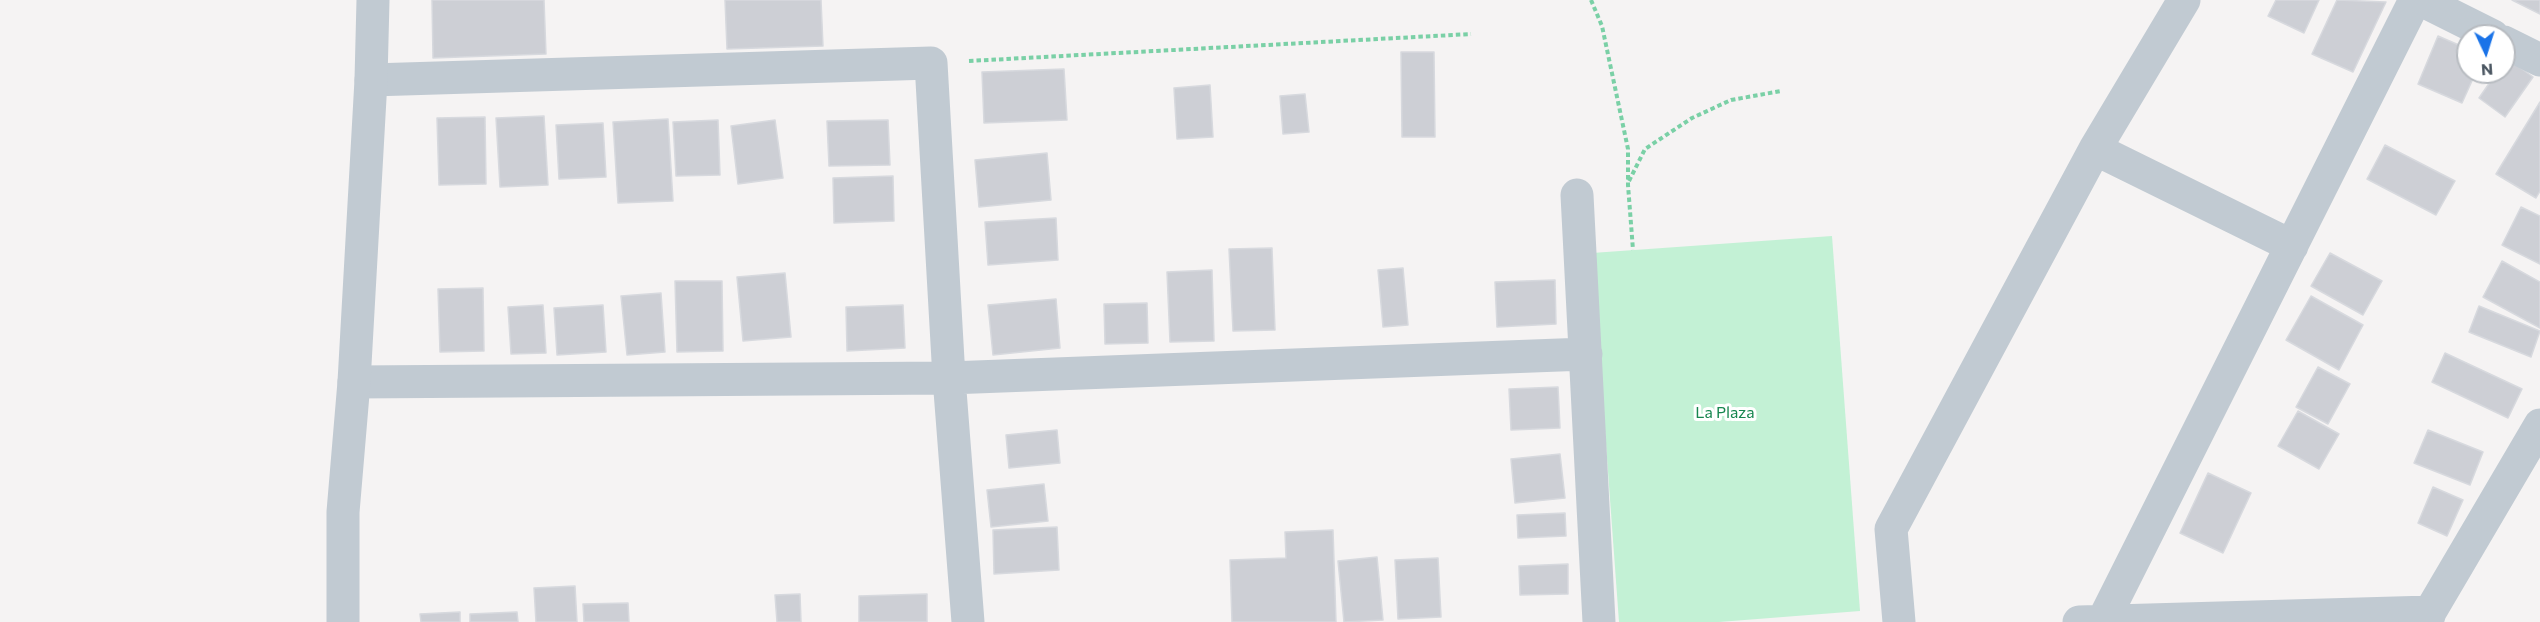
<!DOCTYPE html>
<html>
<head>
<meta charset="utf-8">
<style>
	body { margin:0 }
	#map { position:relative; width:2540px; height:622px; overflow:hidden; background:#f5f3f3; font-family:Commissioner,sans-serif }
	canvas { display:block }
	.north { position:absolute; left:2456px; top:24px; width:60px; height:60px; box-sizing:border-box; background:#fff; border:2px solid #b7bbc0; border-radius:50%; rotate:176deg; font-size:16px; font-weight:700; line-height:24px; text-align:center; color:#4a5661 }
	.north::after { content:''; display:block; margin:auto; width:21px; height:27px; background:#1a73e8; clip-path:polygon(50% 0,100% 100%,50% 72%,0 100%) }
</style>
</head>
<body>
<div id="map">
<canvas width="2540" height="622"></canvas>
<div class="north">N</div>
</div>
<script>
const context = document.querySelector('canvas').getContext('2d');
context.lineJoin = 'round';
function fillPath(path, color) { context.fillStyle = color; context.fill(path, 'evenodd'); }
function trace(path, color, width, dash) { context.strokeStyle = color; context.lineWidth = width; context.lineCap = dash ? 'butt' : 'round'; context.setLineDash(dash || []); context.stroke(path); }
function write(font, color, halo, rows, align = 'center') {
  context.font = font + ' Commissioner,sans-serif'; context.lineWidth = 6; context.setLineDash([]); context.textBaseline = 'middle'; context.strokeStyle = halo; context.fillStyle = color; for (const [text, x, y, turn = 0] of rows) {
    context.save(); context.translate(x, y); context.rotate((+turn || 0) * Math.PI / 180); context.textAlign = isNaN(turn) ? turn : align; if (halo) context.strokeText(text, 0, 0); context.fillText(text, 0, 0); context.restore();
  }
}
const green = new Path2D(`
	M 1832,236 L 1860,611 L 1719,622 L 1619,622 L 1592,253 Z`);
const building = new Path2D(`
	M 432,0 L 544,0 L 546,54 L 433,58 Z
	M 725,0 L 821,0 L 823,46 L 727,49 Z
	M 2276,0 L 2319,0 L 2304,33 L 2268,16 Z
	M 2337,0 L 2386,2 L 2353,72 L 2312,54 Z
	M 2512,0 L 2540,0 L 2540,14 Z
	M 2438,36 L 2468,49 L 2468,72 L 2476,72 L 2462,103 L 2418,84 Z
	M 1401,52 L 1434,52 L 1435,137 L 1402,137 Z
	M 2507,58 L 2533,77 L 2505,117 L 2479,98 L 2497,72 L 2504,72 L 2504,62 Z
	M 1064,69 L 1067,120 L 984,123 L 982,72 Z
	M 1210,85 L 1213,137 L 1177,139 L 1174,88 Z
	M 1305,94 L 1309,132 L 1283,134 L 1280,96 Z
	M 2540,102 L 2540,191 L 2536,198 L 2496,174 Z
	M 544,116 L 548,185 L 500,187 L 496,118 Z
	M 485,117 L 486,184 L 439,185 L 437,118 Z
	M 668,119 L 673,201 L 618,203 L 613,122 Z
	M 718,120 L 720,175 L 676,176 L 673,122 Z
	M 775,120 L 783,178 L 738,184 L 731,126 Z
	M 888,120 L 890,165 L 829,166 L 827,121 Z
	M 603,123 L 606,177 L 559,179 L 556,125 Z
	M 2385,145 L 2455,181 L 2436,215 L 2367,179 Z
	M 1047,153 L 1051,200 L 979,207 L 975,160 Z
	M 893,176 L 894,221 L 834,223 L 833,178 Z
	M 2521,207 L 2540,216 L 2540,264 L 2502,245 Z
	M 1056,218 L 1058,260 L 988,265 L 985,222 Z
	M 1272,248 L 1275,330 L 1233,331 L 1229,249 Z
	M 2330,253 L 2382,281 L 2363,315 L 2311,286 Z
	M 2502,261 L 2540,282 L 2540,328 L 2483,297 Z
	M 1403,268 L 1408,325 L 1383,327 L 1378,270 Z
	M 1212,270 L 1214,341 L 1170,342 L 1167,272 Z
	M 785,273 L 791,337 L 743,341 L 737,277 Z
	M 1555,280 L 1556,324 L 1497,327 L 1495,282 Z
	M 675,281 L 722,281 L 723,351 L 677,352 Z
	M 483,288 L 484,351 L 440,352 L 438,289 Z
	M 661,293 L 665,352 L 627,355 L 621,296 Z
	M 2311,296 L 2363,325 L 2339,370 L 2286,340 Z
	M 1056,299 L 1060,348 L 993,355 L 988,305 Z
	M 1147,303 L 1148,343 L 1105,344 L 1104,304 Z
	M 543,305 L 546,353 L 511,354 L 508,307 Z
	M 603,305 L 606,352 L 557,355 L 554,308 Z
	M 903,305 L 905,348 L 847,351 L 846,307 Z
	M 2479,306 L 2540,331 L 2531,357 L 2469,332 Z
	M 2445,353 L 2522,389 L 2508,418 L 2432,382 Z
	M 2318,367 L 2350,384 L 2328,424 L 2296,407 Z
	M 1558,387 L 1560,428 L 1511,430 L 1509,389 Z
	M 2298,411 L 2339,434 L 2319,469 L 2278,446 Z
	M 1057,430 L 1060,463 L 1009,468 L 1006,435 Z
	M 2428,430 L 2483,452 L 2470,485 L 2414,463 Z
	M 1560,454 L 1565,498 L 1515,503 L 1511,459 Z
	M 2208,473 L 2251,493 L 2223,553 L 2180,533 Z
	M 1044,484 L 1048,521 L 991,527 L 987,490 Z
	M 2433,487 L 2463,500 L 2447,536 L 2418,523 Z
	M 1565,513 L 1566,536 L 1518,538 L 1517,515 Z
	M 1057,527 L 1059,570 L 994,574 L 993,530 Z
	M 1333,530 L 1336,622 L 1232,622 L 1230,560 L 1286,558 L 1285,532 Z
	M 1377,557 L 1383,620 L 1344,622 L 1338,561 Z
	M 1438,558 L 1441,617 L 1398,619 L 1395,560 Z
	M 1568,564 L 1568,594 L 1520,595 L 1519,566 Z
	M 575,586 L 577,622 L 536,622 L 534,588 Z
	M 800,594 L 801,622 L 777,622 L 775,595 Z
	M 927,594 L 927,622 L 859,622 L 859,596 Z
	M 628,603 L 629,622 L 584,622 L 583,604 Z
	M 460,612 L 460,622 L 421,622 L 420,614 Z
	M 517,612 L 518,622 L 470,622 L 470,614 Z`);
const path = new Path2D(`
	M 1591,0 L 1602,26 L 1628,149 L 1628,185 L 1633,250
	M 969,61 L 1471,34
	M 1629,181 L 1645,149 L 1692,118 L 1731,100 L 1781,91`);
const minor = new Path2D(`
	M 2421,0 L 2493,36
	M 2504,42 L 2540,60
	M 371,80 L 931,63 L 949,378 L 968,622
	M 2095,149 L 2292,246
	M 1577,195 L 1599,622
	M 354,382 L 949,378 L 1586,354
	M 2103,621 L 2415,0
	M 1899,622 L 1891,529 L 2095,149 L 2184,0
	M 2079,622 L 2430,612
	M 2427,622 L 2430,612 L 2540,425`);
const tertiary = new Path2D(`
	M 343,622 L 343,512 L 354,382 L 371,80 L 373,0`);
const parkNames = [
	["La Plaza",1725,413]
];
fillPath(green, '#c3f1d5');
fillPath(building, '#cdcfd5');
trace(building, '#d7d9de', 1.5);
trace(path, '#7ad0a6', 4, [4.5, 3]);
trace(minor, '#c1cad2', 33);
trace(tertiary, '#c1cad2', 33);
write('16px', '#17864f', '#fff', parkNames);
</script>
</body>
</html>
